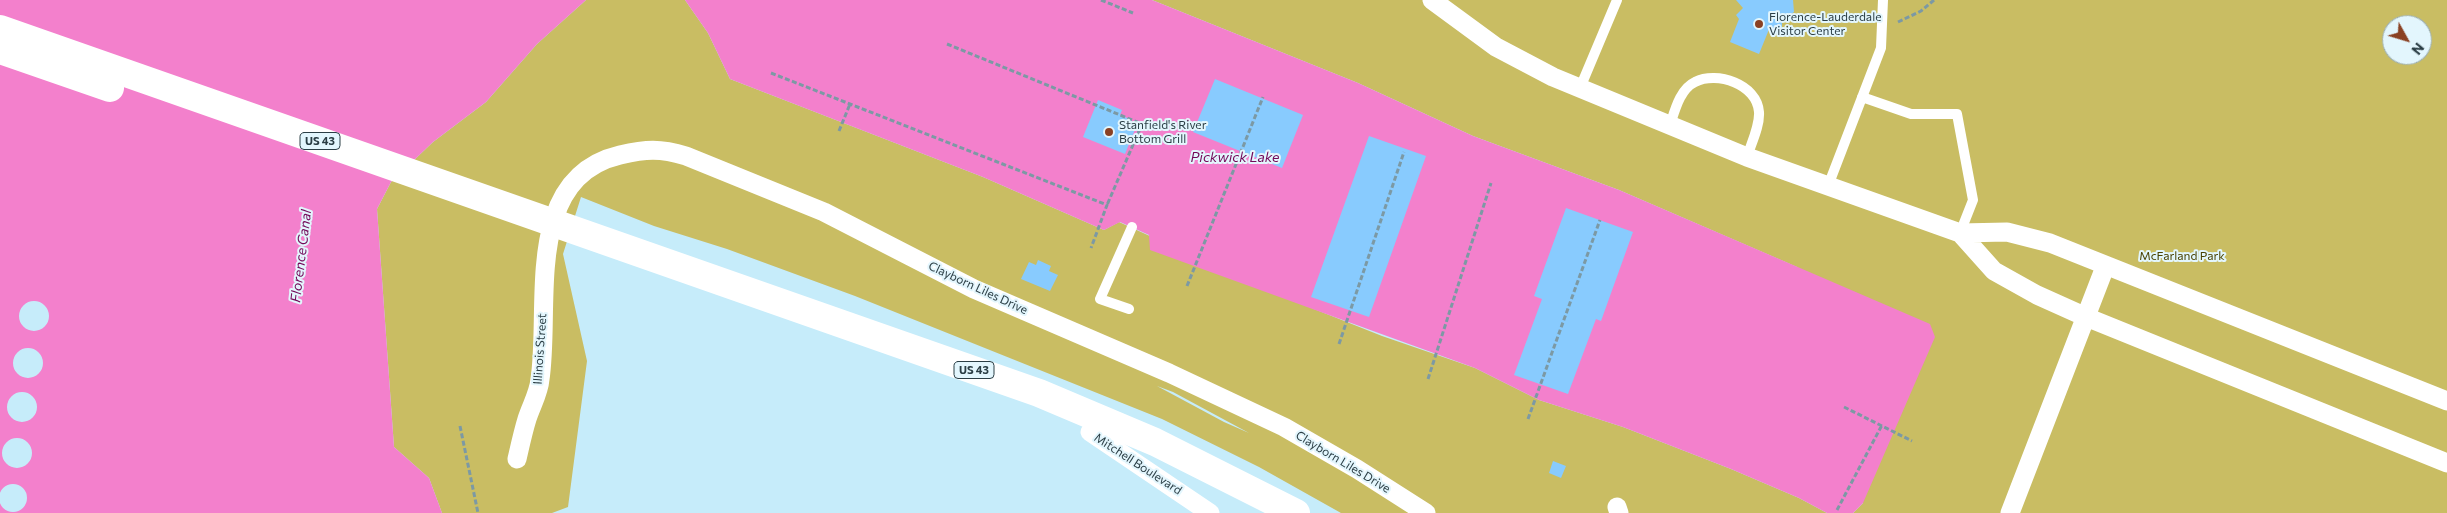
<!DOCTYPE html>
<html>
<head>
<meta charset="utf-8">
<style>
	body { margin:0 }
	#map { position:relative; width:2447px; height:513px; overflow:hidden; background:#c6ecfa; font-family:Commissioner,sans-serif }
	canvas { display:block }
	.north { position:absolute; left:2382px; top:15px; width:50px; height:50px; box-sizing:border-box; background:#e3f6fd; border:1px solid #99acb3; border-radius:50%; rotate:129deg; font-size:14px; font-weight:700; line-height:20px; text-align:center; color:#2b3e45 }
	.north::after { content:''; display:block; margin:auto; width:18px; height:22px; background:#8a4123; clip-path:polygon(50% 0,100% 100%,50% 72%,0 100%) }
</style>
</head>
<body>
<div id="map">
<canvas width="2447" height="513"></canvas>
<div class="north">N</div>
</div>
<script>
const context = document.querySelector('canvas').getContext('2d');
context.lineJoin = 'round';
function fillPath(path, color) { context.fillStyle = color; context.fill(path, 'evenodd'); }
function trace(path, color, width, dash) { context.strokeStyle = color; context.lineWidth = width; context.lineCap = dash ? 'butt' : 'round'; context.setLineDash(dash || []); context.stroke(path); }
function write(font, color, halo, rows, align = 'center') {
  context.font = font + ' Commissioner,sans-serif'; context.lineWidth = 4; context.setLineDash([]); context.textBaseline = 'middle'; context.strokeStyle = halo; context.fillStyle = color; for (const [text, x, y, turn = 0] of rows) {
    context.save(); context.translate(x, y); context.rotate((+turn || 0) * Math.PI / 180); context.textAlign = isNaN(turn) ? turn : align; if (halo) context.strokeText(text, 0, 0); context.fillText(text, 0, 0); context.restore();
  }
}
const green = new Path2D(`
	M 586,0 L 685,0 L 708,33 L 730,79 L 983,177 L 1104,230 L 1119,222 L 1284,297 L 1382,336 L 1475,368 L 1539,400 L 1623,427 L 1731,469 L 1799,498 L 1827,513 L 1341,513 L 1259,467 L 1162,419 L 855,296 L 727,249 L 654,226 L 581,197 L 563,254 L 587,361 L 568,507 L 552,513 L 442,513 L 429,478 L 394,447 L 377,209 L 391,182 L 433,142 L 486,102 L 537,44 ZM 1157,386 L 1173,392 L 1249,433 L 1224,422 Z
	M 1152,0 L 2447,0 L 2447,513 L 1853,513 L 1863,503 L 1797,267 L 1619,190 L 1473,136 L 1358,83 ZM 2392,25 L 2422,25 L 2422,55 L 2392,55 Z`);
const water = new Path2D(`
	M 0,0 L 586,0 L 537,44 L 486,102 L 433,142 L 391,182 L 377,209 L 394,447 L 429,478 L 442,513 L 0,513 Z
	M 685,0 L 1152,0 L 1358,83 L 1473,136 L 1619,190 L 1930,324 L 1935,337 L 1863,503 L 1853,513 L 1827,513 L 1799,498 L 1731,469 L 1623,427 L 1539,400 L 1475,368 L 1150,250 L 1149,235 L 1120,222 L 1104,230 L 983,177 L 730,79 L 708,33 Z`);
const pier = new Path2D(`
	M19 316a15 15 0 1 1 30 0a15 15 0 1 1-30 0Z
	M13 363a15 15 0 1 1 30 0a15 15 0 1 1-30 0Z
	M7 407a15 15 0 1 1 30 0a15 15 0 1 1-30 0Z
	M2 453a15 15 0 1 1 30 0a15 15 0 1 1-30 0Z
	M-1 498a14 14 0 1 1 28 0a14 14 0 1 1-28 0Z`);
const building = new Path2D(`
	M 1736,0 L 1793,0 L 1794,12 L 1782,21 L 1782,31 L 1770,27 L 1759,54 L 1730,42 L 1739,19 L 1736,15 L 1743,8 Z
	M 1215,79 L 1303,115 L 1282,168 L 1193,132 Z
	M 1098,100 L 1122,110 L 1120,115 L 1132,120 L 1130,125 L 1136,127 L 1125,154 L 1083,137 Z
	M 1369,136 L 1426,156 L 1369,317 L 1311,297 Z
	M 1566,208 L 1633,232 L 1601,321 L 1596,319 L 1568,394 L 1514,375 L 1542,299 L 1534,296 Z
	M 1038,260 L 1051,266 L 1049,271 L 1058,275 L 1050,291 L 1021,279 L 1029,262 L 1036,265 Z
	M 1553,461 L 1566,466 L 1561,478 L 1549,473 Z`);
const path = new Path2D(`
	M 1101,0 L 1133,13
	M 1898,22 L 1921,11 L 1934,0
	M 947,44 L 1142,124 L 1107,205
	M 771,73 L 1107,205 L 1091,248
	M 839,131 L 850,104
	M 1187,286 L 1263,97
	M 1339,344 L 1404,152
	M 1428,379 L 1491,183
	M 1844,407 L 1912,441
	M 1528,419 L 1600,220
	M 460,426 L 478,513
	M 1837,510 L 1882,425`);
const service = new Path2D(`
	M 1580,88 L 1617,0
	M 1862,97 L 1911,114 L 1957,114 L 1973,200 L 1960,233
	M 1670,125 C 1675,110 1680,89 1695,82 C 1717,71 1757,84 1759,112 C 1760,126 1751,144 1747,157
	M 1828,186 L 1881,48 L 1883,0
	M 1129,309 L 1100,299 L 1132,227`);
const minor = new Path2D(`
	M 1432,0 L 1496,47 L 1553,77 L 1747,157 L 1960,233 L 2007,232 L 2050,243 L 2447,401
	M 1960,233 L 1994,271 L 2037,295 L 2086,317 L 2447,463
	M 1090,432 L 1210,513
	M 517,459 C 520,446 523,432 527,419 C 531,406 539,393 540,379 C 551,307 522,178 620,155 C 646,149 660,148 686,156 L 824,212 L 974,289 L 1169,373 L 1284,427 L 1357,469 L 1426,513
	M 1617,507 L 1619,513
	M 2010,513 L 2105,267`);
const trunk = new Path2D(`
	M 0,29 L 1039,393 L 1155,442 L 1296,513
	M 0,50 L 110,88`);
const markers = [
	[1759,24,5,"#8a4123"],
	[1109,132,5,"#8a4123"]
];
const shields = [
	[320,141,40],
	[974,370,40]
];
const shieldNames = [
	["US 43",320,141],
	["US 43",974,370]
];
const poiNames = [
	["Florence-Lauderdale",1769,17],
	["Visitor Center",1769,31],
	["Stanfield's River",1119,125],
	["Bottom Grill",1119,139]
];
const parkNames = [
	["McFarland Park",2182,256]
];
const streetNames = [
	["Clayborn Liles Drive",978,288,25],
	["Illinois Street",540,349,-86],
	["Clayborn Liles Drive",1343,462,31],
	["Mitchell Boulevard",1138,464,33]
];
const waterNames = [
	["Pickwick Lake",1235,157],
	["Florence Canal",301,256,-83]
];
fillPath(green, '#c9bd63');
fillPath(water, '#f380cc');
fillPath(pier, '#c6ecfa');
fillPath(building, '#88cbfe');
trace(path, '#7c99a4', 3, [5, 2.5]);
trace(service, '#fff', 10);
trace(minor, '#fff', 19);
trace(trunk, '#fff', 28);
for (const [x, y, r, color] of markers) { const dot = new Path2D(); dot.arc(x, y, r, 0, 2 * Math.PI); context.fillStyle = color; context.fill(dot); trace(dot, '#e3f6fd', 2); }
for (const [x, y, w] of shields) { const box = new Path2D(); box.roundRect(x - w / 2, y - 8.5, w, 17, 4); context.fillStyle = '#e3f6fd'; context.fill(box); trace(box, '#2b3e45', 1); }
write('bold 11px', '#2b3e45', null, shieldNames);
write('12px', '#2b3e45', '#e3f6fd', poiNames, 'left');
write('12px', '#494201', '#e3f6fd', parkNames);
write('12px', '#2b3e45', '#e3f6fd', streetNames);
write('italic 14px', '#730959', '#e3f6fd', waterNames);
</script>
</body>
</html>
